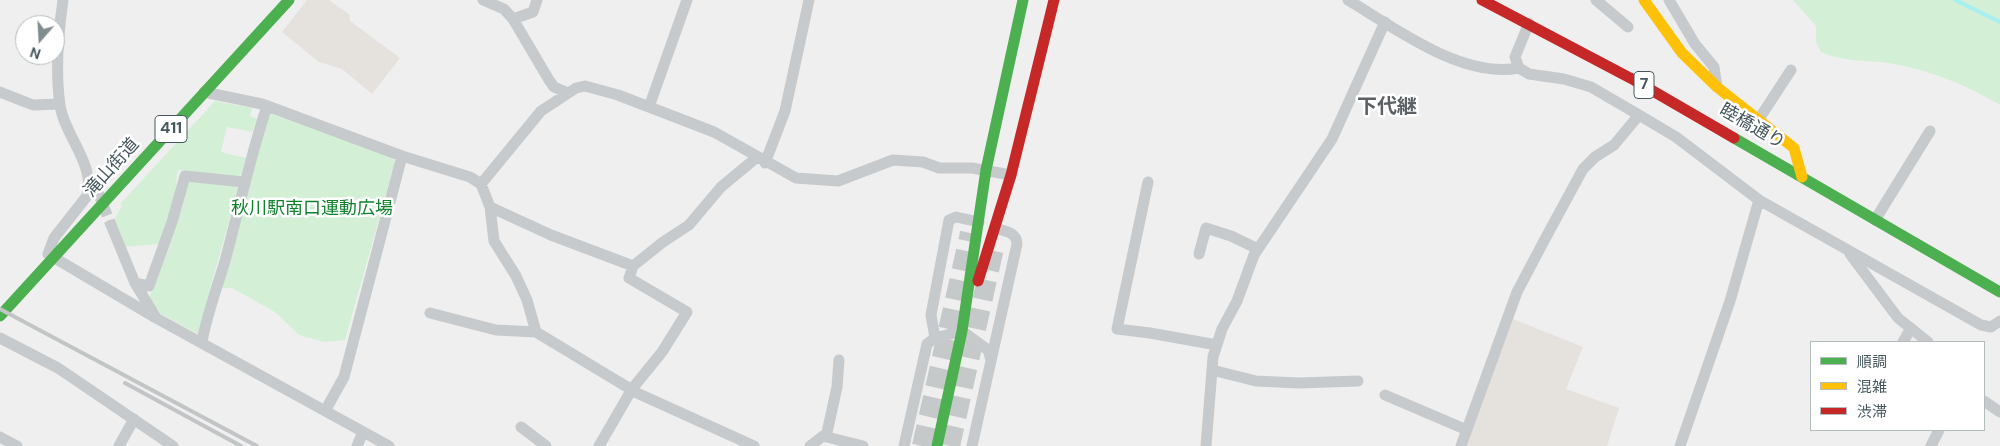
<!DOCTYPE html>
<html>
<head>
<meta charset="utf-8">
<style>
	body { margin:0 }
	#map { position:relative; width:2000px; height:446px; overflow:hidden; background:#f0efef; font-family:"DM Sans","Noto Sans JP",sans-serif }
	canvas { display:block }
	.legend { position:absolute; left:1810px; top:341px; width:175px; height:90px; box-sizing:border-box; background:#fff; border:1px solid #b5bcbe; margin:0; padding:6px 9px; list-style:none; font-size:15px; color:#46585d }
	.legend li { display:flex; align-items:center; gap:10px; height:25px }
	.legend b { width:25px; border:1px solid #b5bcbe }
	.north { position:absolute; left:15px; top:15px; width:50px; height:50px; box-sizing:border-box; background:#fff; border:1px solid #b5bcbe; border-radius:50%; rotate:199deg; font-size:14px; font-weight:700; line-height:20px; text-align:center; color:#46585d }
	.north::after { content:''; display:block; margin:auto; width:18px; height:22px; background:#828d90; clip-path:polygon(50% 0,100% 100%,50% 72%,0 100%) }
</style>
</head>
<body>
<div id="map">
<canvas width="2000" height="446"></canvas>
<ul class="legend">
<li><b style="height:6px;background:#4caf50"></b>順調</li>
<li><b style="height:6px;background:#ffc107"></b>混雑</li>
<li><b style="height:6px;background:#c62828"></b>渋滞</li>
</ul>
<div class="north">N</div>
</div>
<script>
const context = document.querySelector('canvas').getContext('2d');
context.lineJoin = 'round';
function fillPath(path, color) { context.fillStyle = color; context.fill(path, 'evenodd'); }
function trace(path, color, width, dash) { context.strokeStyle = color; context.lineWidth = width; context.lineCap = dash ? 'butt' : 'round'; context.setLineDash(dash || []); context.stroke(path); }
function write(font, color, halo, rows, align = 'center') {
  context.font = font + ' "DM Sans","Noto Sans JP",sans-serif'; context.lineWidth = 5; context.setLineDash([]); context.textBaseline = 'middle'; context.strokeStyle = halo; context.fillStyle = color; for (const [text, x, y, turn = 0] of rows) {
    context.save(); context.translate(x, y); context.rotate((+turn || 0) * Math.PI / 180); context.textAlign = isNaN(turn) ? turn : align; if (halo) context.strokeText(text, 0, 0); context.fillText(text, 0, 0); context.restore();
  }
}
const commercial = new Path2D(`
	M 307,0 L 329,0 L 350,15 L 350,21 L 400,58 L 372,94 L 342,69 L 319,62 L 282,32 Z
	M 1513,319 L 1583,347 L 1566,389 L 1619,408 L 1607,446 L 1467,446 Z`);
const green = new Path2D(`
	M 1793,0 L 2000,0 L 2000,105 C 1966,85 1928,69 1889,63 C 1865,60 1843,62 1821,52 L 1816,42 L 1816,26 Z
	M 215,101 L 252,108 L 250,116 L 257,119 L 252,132 L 227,127 L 221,152 L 246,158 L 241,174 L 237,177 L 178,170 L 174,199 L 160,244 L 123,247 C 115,228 109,225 122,206 L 120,204 Z
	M 272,114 L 392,157 L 395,162 L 345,340 L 324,342 L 299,335 L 275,312 L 232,288 L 220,288 L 266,117 Z
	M 189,179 L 236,185 L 238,189 L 204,311 L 200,335 L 161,314 L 149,299 Z`);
const stream = new Path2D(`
	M 1955,0 L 2000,22`);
const streetTunnel = new Path2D(`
	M 97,190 L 111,225`);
const highwayTunnel = new Path2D(`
	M 922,446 L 970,233
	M 950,446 L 994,248`);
const street = new Path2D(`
	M 63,0 C 58,35 55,70 60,105 C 64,135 96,165 87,196 L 54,238 L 48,254 L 156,318 L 389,446
	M 483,0 L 504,9 L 513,19 L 549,80 L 554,87 L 568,93
	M 1348,0 C 1395,28 1462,79 1519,68
	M 1596,0 L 1628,27
	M 1669,0 L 1695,44 L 1714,67 L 1717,87
	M 513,19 L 533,12 L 537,0
	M 1529,23 L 1515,57 L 1519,68 L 1529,74 L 1564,79 L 1591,87 L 1639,115 L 1676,137 L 1759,200 L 1981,325 L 1991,327 L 2000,321
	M 0,92 L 33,105 L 60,104
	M 204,92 L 262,104 L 402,156 L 470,177 L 481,184 L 490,207 L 494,241 L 516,276 L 527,300 L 536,332 L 637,393 L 754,446
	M 649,107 L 687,0
	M 1759,119 L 1791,70
	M 765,163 L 785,111 L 809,0
	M 1148,182 L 1117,329 L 1150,333 L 1217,345
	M 481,184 L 541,111 L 576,88 L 585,86 L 618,95 L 714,132 L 796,178 L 838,181 L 893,160 L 923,162 L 939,168 L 972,168 L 1011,175
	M 490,207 L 551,235 L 633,266 L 663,242 L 689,225 L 721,187 L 756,158
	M 1875,220 L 1930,131
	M 111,225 L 135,283 L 155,316
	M 1199,254 L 1206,228 L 1231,236 L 1258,249
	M 1850,254 L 1898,318 L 1928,342
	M 135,283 L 149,286 L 172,222 L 185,176 L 244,182
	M 430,313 L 496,330 L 536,332
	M 0,338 L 58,368 L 173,446
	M 935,338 L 931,315 L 949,220 L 956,217 L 979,222
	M 202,342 C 207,314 217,288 225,261 C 239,209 250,157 267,106
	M 1903,342 L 1911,328
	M 1212,370 L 1256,381 L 1299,383 L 1358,381
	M 1385,395 L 1467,430
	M 1984,401 L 2000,412
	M 325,411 L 344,377 L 402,156
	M 521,427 L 546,446
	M 0,437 L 17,446
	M 826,437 L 837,387 L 839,360
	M 119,446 L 134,419
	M 357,446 L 363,432
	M 599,446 L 632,389 L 662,352 L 687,312 L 629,278 L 633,266
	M 810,446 L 823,436 L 863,446
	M 904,446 L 927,344 L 935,338 L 962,331 L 988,350 L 991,360
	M 972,446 L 1017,244 C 1017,232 1004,231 995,228
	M 1206,446 L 1213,357 L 1222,329 L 1237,301 L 1254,255 L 1332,139 L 1385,22
	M 1461,446 L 1517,292 L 1545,239 L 1583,169 L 1595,157 L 1614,145 L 1639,115
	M 1680,446 L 1730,301 L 1759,200
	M 1931,446 L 1939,430`);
const fast = new Path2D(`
	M 1734,138 L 2000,292
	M 0,316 L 289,0
	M 937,446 L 962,331 L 986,170 L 1023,0`);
const slow = new Path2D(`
	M 1644,0 L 1682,53 L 1717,87 L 1794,148 L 1802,177`);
const jam = new Path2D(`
	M 1482,0 L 1634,80 L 1734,138
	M 978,281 L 1011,175 L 1054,0`);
const rail = new Path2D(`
	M 0,309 L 257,446
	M 125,383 L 241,446`);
const shields = [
	[1644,85,20],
	[171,129,32]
];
const shieldNames = [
	["7",1644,85],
	["411",171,129]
];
const streetNames = [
	["睦橋通り",1752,127,30],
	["滝山街道",112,168,-48]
];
const parkNames = [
	["秋川駅南口運動広場",312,209]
];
const quarterNames = [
	["下代継",1387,108]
];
fillPath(commercial, '#e5e1dd');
fillPath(green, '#d3f0d7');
trace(stream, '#a6f0ed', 4);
trace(streetTunnel, '#c6c9ca', 11, [11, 5.5]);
trace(highwayTunnel, '#c6c9ca', 20, [20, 10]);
trace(street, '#c6cacc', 11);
trace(fast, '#4caf50', 11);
trace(slow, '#ffc107', 11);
trace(jam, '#c62828', 11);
trace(rail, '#c2c5c6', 4);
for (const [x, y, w] of shields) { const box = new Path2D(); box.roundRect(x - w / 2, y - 13.5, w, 27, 4); context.fillStyle = '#fff'; context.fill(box); trace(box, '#46585d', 1); }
write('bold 16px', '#46585d', null, shieldNames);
write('18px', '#46585d', '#fff', streetNames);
write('18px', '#138230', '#fff', parkNames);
write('bold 20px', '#5b6164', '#fff', quarterNames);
</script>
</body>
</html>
